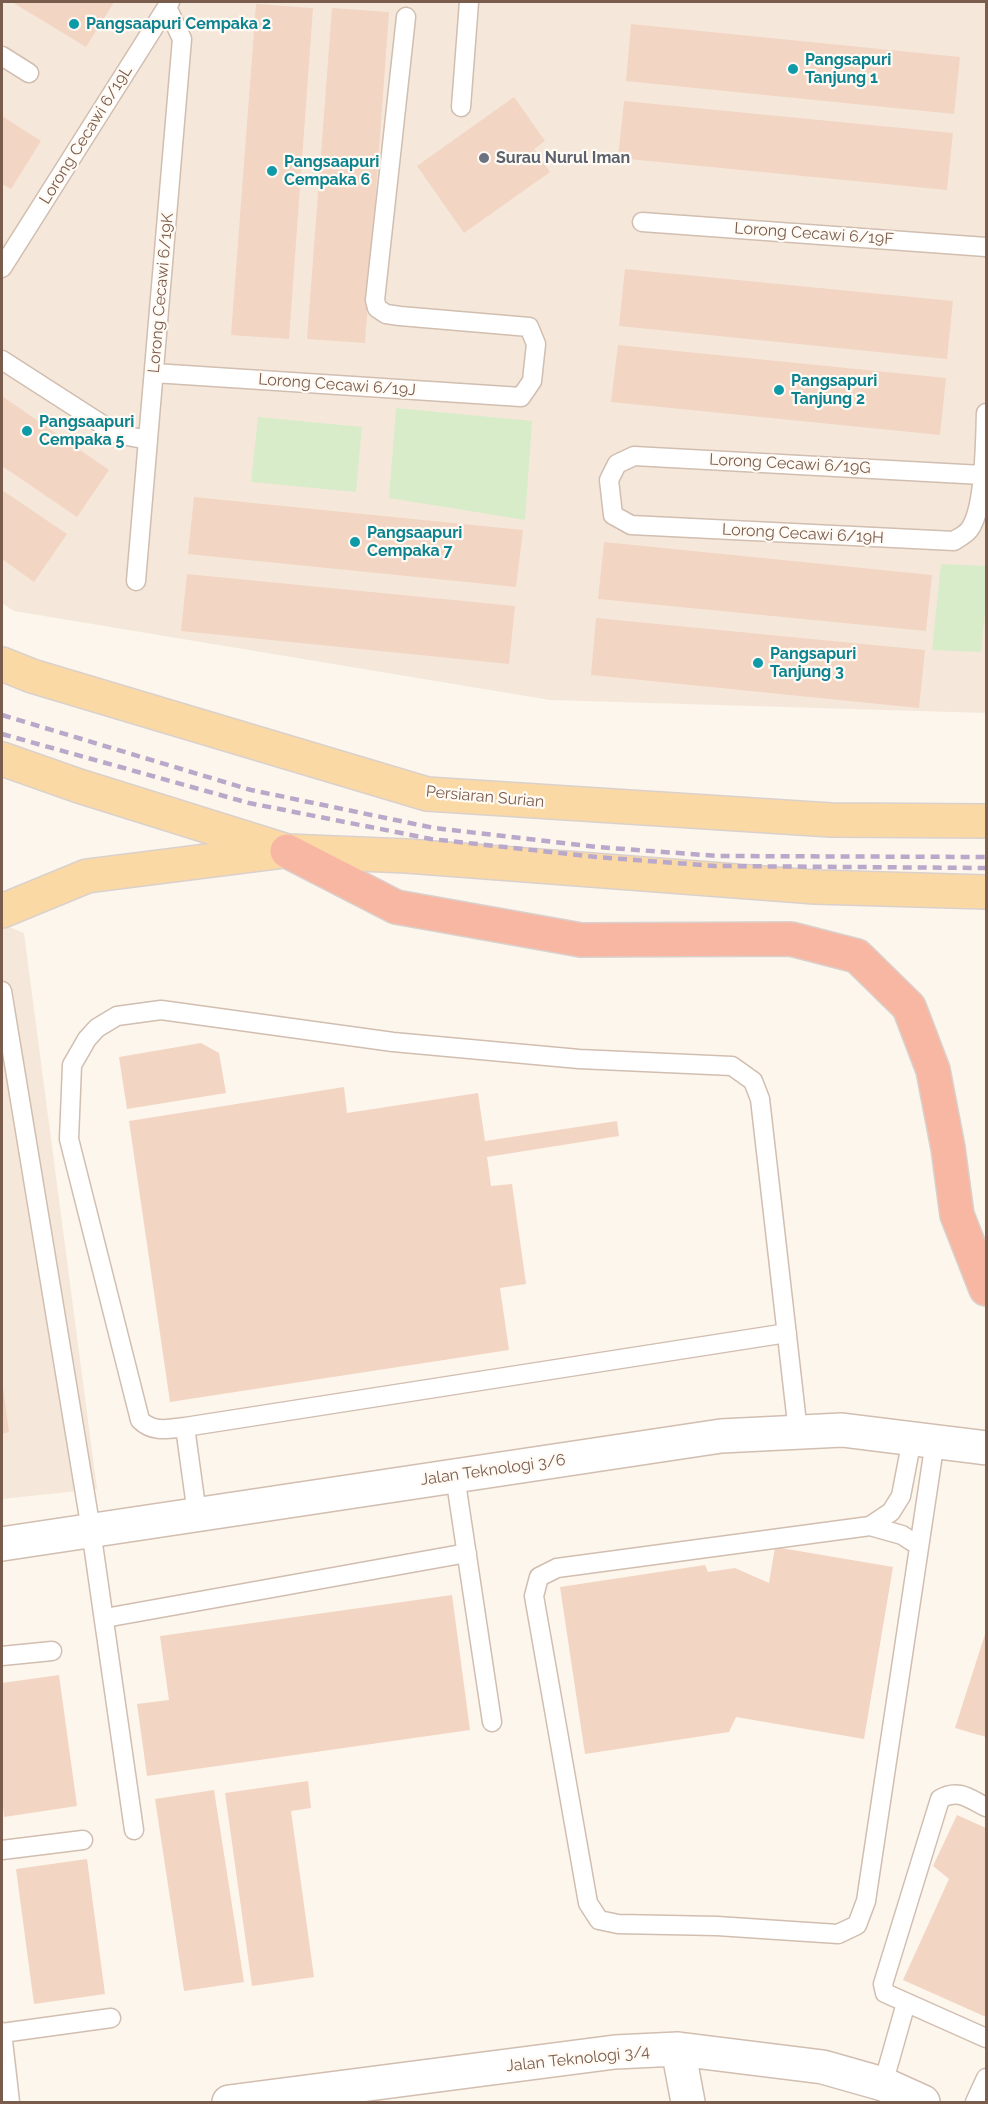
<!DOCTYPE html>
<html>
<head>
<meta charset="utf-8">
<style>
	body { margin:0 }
	#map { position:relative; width:988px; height:2104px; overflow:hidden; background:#fdf6ec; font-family:Raleway,sans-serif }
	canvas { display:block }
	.frame { position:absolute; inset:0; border:3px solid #7a5c4d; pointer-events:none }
</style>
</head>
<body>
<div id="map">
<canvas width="988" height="2104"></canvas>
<div class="frame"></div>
</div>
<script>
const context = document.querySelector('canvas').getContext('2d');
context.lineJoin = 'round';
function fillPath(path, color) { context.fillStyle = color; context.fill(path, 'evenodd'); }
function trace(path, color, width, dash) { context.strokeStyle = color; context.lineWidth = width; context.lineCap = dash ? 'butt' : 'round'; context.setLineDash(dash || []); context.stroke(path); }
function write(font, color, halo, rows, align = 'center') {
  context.font = font + ' Raleway,sans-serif'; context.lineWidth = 4.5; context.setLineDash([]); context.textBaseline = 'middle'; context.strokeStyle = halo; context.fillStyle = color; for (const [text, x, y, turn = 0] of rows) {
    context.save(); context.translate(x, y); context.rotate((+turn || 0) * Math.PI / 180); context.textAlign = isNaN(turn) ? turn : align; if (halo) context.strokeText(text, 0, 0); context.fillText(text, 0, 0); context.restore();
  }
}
const residential = new Path2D(`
	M 2,2 L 986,2 L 986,713 L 550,700 L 14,611 L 2,603 Z
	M 2,924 L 24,933 L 97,1489 L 2,1499 Z`);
const green = new Path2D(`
	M 396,408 L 532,421 L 525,520 L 389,498 Z
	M 258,417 L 362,427 L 356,492 L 251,482 Z
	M 941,564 L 986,566 L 986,603 L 981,652 L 932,650 Z`);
const building = new Path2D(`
	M 12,2 L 114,2 L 86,47 Z
	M 256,4 L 313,8 L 289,339 L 231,335 Z
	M 332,8 L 389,12 L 365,343 L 307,339 Z
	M 631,24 L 960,57 L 954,114 L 626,81 Z
	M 514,97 L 545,141 L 534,149 L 550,172 L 464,233 L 417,166 Z
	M 624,101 L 953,133 L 947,190 L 618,158 Z
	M 2,116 L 41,141 L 11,189 L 2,184 Z
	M 625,269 L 953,301 L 947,359 L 619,326 Z
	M 618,345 L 946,378 L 940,435 L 611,402 Z
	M 2,396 L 109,470 L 77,517 L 2,466 Z
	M 2,490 L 67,534 L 34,582 L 2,559 Z
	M 194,497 L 523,530 L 516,587 L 188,554 Z
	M 604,542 L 932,575 L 926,631 L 598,599 Z
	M 187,574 L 515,606 L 509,664 L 181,631 Z
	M 596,618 L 925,650 L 919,708 L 591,675 Z
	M 201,1043 L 219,1053 L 226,1093 L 127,1109 L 119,1057 Z
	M 344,1087 L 347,1113 L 478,1093 L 485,1141 L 617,1121 L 619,1136 L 487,1157 L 491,1186 L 512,1184 L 526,1284 L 500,1288 L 509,1350 L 170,1402 L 129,1121 Z
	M 2,1379 L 9,1432 L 2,1434 Z
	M 775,1547 L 893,1567 L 864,1739 L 736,1717 L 729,1732 L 585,1754 L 560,1587 L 705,1565 L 708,1572 L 735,1568 L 769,1583 Z
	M 452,1595 L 470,1730 L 147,1776 L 137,1704 L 169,1700 L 160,1636 Z
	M 986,1631 L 986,1737 L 955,1728 Z
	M 59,1675 L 77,1806 L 4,1817 L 2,1796 L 2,1683 Z
	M 308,1781 L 311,1808 L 291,1811 L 314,1977 L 252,1986 L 225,1793 Z
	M 214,1790 L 244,1982 L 184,1991 L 155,1799 Z
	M 957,1815 L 986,1828 L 986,2017 L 903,1980 L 949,1879 L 933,1866 Z
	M 87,1859 L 105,1994 L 34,2004 L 16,1869 Z`);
const lane = new Path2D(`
	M 2,56 L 29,73
	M 461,107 L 469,2
	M 642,222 L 986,247
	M 2,268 L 170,2
	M 2,360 L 117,434 L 148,440
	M 154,373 L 521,397 L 532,381 L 536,344 L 529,327 L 400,316 L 386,314 L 377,308 L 375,300 L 406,17
	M 982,475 L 634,456 L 617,464 L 609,480 L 613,515 L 631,525 L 954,541 C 958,538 965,535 969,530 C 985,510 985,440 986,413
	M 136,581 L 182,39 L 167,7
	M 2,991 L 91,1530 L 134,1830
	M 787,1333 L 185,1427 C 168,1429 153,1433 140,1420 L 69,1139 L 72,1065 L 87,1039 L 97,1028 L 117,1016 L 161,1010 L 393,1042 L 579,1059 L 732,1066 L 753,1081 L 760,1099 L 798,1432
	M 185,1427 L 197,1514
	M 912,1439 L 901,1496 L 891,1512 L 870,1526 L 557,1568 L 539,1577 L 534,1596 L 588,1903 L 599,1920 L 618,1924 L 717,1926 L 838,1934 L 857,1925 L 866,1901 L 935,1441
	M 455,1476 L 492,1722
	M 870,1526 L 902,1535 L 919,1546
	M 105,1618 L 467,1553
	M 2,1656 L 52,1651
	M 986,1807 C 970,1799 958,1788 940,1799 L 883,1984 L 885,1993 L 986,2038
	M 2,1850 L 83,1840
	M 2,2032 L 10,2102
	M 2,2033 L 111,2018
	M 883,2084 L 906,2003
	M 975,2102 L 986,2078`);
const street = new Path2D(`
	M 2,1544 L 721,1436 L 842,1430 L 986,1448
	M 678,2049 L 688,2102
	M 229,2102 L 615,2052 L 678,2049 L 823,2067 L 883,2084 L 923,2102`);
const primary = new Path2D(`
	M 2,664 L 32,676 L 427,794 L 831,820 L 986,821
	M 2,759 L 79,786 L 287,851 L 407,856 L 815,887 L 986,892
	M 2,911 L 87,876 L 277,852`);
const highway = new Path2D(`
	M 287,851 L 396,907 L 581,940 L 791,939 L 857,956 L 909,1007 L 933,1070 L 948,1148 L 957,1215 L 986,1289`);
const rail = new Path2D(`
	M 2,715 L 251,790 L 434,828 L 597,847 L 718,856 L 986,857
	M 2,734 L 249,803 L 431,839 L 596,857 L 715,866 L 986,868`);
const markers = [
	[74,24,6,"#0f9aa8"],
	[793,69,6,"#0f9aa8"],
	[484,158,6,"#6b7280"],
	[272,171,6,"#0f9aa8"],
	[779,390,6,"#0f9aa8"],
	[27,431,6,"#0f9aa8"],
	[355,542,6,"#0f9aa8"],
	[758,663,6,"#0f9aa8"]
];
const cultureNames = [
	["Pangsaapuri Cempaka 2",86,24],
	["Pangsapuri",805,60],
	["Tanjung 1",805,78],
	["Pangsaapuri",284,162],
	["Cempaka 6",284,180],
	["Pangsapuri",791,381],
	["Tanjung 2",791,399],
	["Pangsaapuri",39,422],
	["Cempaka 5",39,440],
	["Pangsaapuri",367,533],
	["Cempaka 7",367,551],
	["Pangsapuri",770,654],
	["Tanjung 3",770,672]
];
const streetNames = [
	["Lorong Cecawi 6/19L",86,135,-58],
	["Lorong Cecawi 6/19F",814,234,4],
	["Lorong Cecawi 6/19K",161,293,-85],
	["Lorong Cecawi 6/19J",337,385,4],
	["Lorong Cecawi 6/19G",790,464,3],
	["Lorong Cecawi 6/19H",803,534,3],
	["Persiaran Surian",485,797,5],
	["Jalan Teknologi 3/6",493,1470,-8],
	["Jalan Teknologi 3/4",578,2059,-6]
];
const worshipNames = [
	["Surau Nurul Iman",496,158]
];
fillPath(residential, '#f5e8da');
fillPath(green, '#d8ecc9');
fillPath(building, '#f3d5c3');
trace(lane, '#d1beb0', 21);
trace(street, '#d1beb0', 36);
trace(primary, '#dad1cd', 36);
trace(highway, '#dad1cd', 36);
trace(lane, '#fff', 18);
trace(street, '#fff', 33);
trace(primary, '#fbd9a5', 33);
trace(highway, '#f7b7a3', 33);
trace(rail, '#b9a8c9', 4.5, [9, 6]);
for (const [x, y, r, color] of markers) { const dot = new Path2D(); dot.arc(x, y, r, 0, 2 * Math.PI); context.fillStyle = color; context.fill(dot); trace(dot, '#fffaf3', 2); }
write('bold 16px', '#0d838f', '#fffaf3', cultureNames, 'left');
write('16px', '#7a5c4d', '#fffaf3', streetNames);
write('bold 16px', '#5b616d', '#fffaf3', worshipNames, 'left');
</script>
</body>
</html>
